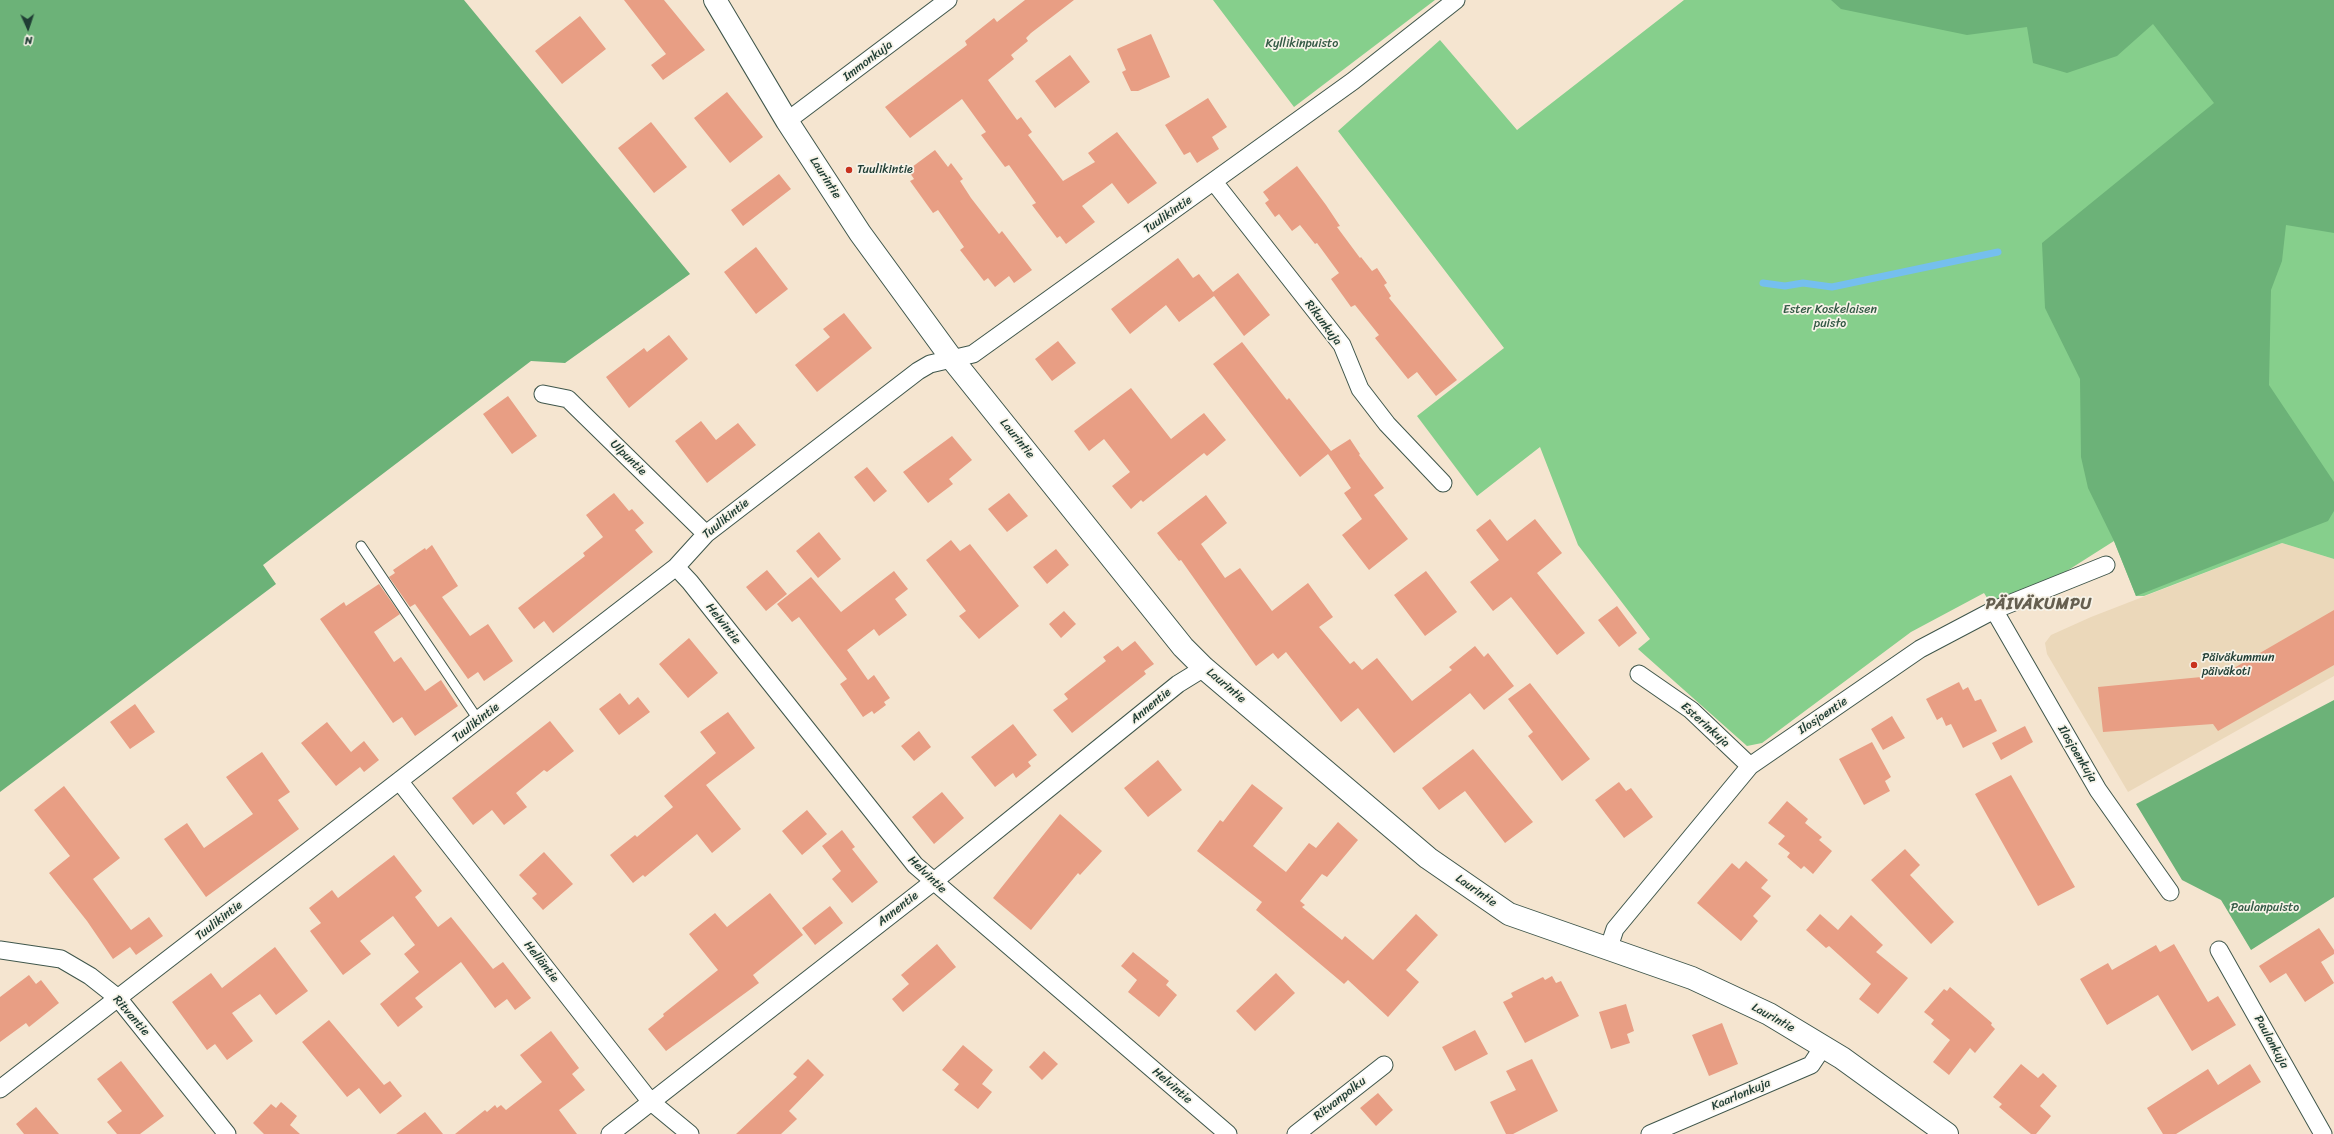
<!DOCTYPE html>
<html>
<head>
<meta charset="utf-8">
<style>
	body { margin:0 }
	#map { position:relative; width:2334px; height:1134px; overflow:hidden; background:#f5e5d0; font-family:Sriracha,sans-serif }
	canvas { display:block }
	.north { position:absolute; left:8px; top:8px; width:40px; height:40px; -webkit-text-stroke:3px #f7f3e8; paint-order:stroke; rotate:177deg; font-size:11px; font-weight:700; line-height:16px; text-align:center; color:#1f3d34 }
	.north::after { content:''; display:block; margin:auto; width:14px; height:18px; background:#1f3d34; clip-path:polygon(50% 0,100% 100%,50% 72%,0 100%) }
</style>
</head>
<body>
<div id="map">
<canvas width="2334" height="1134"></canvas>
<div class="north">N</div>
</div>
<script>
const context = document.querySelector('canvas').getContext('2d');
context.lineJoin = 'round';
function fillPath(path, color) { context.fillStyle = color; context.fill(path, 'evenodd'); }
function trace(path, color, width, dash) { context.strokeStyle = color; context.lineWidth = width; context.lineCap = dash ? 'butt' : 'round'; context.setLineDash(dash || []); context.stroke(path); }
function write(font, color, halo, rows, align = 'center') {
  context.font = font + ' Sriracha,sans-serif'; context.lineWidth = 3.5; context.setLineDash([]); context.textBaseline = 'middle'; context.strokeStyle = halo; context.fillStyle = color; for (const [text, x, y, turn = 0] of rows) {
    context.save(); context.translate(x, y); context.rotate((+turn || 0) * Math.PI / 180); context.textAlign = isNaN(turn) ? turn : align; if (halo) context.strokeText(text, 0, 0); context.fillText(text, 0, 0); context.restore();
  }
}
const built = new Path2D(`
	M 2282,543 L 2334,559 L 2334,676 L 2128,792 L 2047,654 L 2045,643 L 2051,635 L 2091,617 Z`);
const green = new Path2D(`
	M 1213,0 L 1435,0 L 1294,107 Z
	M 1684,0 L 2334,0 L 2334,559 L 2282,543 L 2144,596 L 2136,596 L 2114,541 L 2040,588 L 1991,604 L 1984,593 L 1911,632 L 1762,743 L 1747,746 L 1638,649 L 1650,639 L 1578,545 L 1540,447 L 1477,496 L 1417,416 L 1504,348 L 1338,131 L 1440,40 L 1517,130 Z`);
const forest = new Path2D(`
	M 0,0 L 464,0 L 690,274 L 565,363 L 531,361 L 263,565 L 276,584 L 0,792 Z
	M 1831,0 L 2334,0 L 2334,233 L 2286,225 L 2282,261 L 2271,290 L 2269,385 L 2334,482 L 2334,511 L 2328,521 L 2136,596 L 2114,541 L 2088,488 L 2081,457 L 2080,379 L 2045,308 L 2042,243 L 2214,103 L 2153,24 L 2117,56 L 2067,73 L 2033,63 L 2027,27 L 1967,35 L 1841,9 Z
	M 2334,700 L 2334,897 L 2251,950 L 2221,900 L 2182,880 L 2136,804 Z`);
const stream = new Path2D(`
	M 1763,283 L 1785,286 L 1803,283 L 1832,287 L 1998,252`);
const building = new Path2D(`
	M 624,0 L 664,0 L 705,50 L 663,80 L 651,65 L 666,54 Z
	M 1025,0 L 1074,0 L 1031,33 L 1026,38 L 1028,41 L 1011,55 L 1014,59 L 988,80 L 1017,120 L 1021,117 L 1032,132 L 1028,135 L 1063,181 L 1095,162 L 1088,153 L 1117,132 L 1157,183 L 1128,204 L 1112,183 L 1082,206 L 1095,222 L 1066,244 L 1060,236 L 1057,238 L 1032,205 L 1036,203 L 1009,165 L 1005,167 L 981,135 L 986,132 L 962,99 L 910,138 L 885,107 L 967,45 L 965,41 L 994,18 L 997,22 Z
	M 580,16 L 606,49 L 562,84 L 535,51 Z
	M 1151,34 L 1170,77 L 1138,91 L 1131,91 L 1122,72 L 1126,70 L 1117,49 Z
	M 1070,55 L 1090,82 L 1055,108 L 1035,81 Z
	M 727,92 L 763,137 L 730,163 L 694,118 Z
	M 1208,98 L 1227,127 L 1212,137 L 1219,149 L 1197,163 L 1190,152 L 1184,155 L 1165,125 Z
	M 651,122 L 687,167 L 654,193 L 618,148 Z
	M 935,150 L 948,167 L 951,163 L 963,179 L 960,181 L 971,198 L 999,234 L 1002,231 L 1032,270 L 1014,283 L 1009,276 L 995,287 L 988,278 L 984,281 L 960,250 L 964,247 L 938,210 L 933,213 L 910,181 L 914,179 L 908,170 Z
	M 1297,166 L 1326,205 L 1340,226 L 1337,227 L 1360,258 L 1361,257 L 1372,271 L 1377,268 L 1387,283 L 1384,285 L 1391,296 L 1389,298 L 1457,380 L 1436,396 L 1417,372 L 1408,379 L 1375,338 L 1379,335 L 1355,305 L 1351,307 L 1331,279 L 1339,273 L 1317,243 L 1315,244 L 1300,225 L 1292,231 L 1279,214 L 1275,217 L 1265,203 L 1269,200 L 1263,192 Z
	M 779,174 L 791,189 L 743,226 L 731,210 Z
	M 756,247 L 788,289 L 756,314 L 724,272 Z
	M 1178,258 L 1193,278 L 1199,274 L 1213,292 L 1238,273 L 1270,315 L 1244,336 L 1214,296 L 1179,322 L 1166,305 L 1130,334 L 1111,309 Z
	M 844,313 L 872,348 L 817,392 L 795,365 L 830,337 L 823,329 Z
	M 669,335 L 688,359 L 629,408 L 606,377 L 644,348 L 647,352 Z
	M 1058,341 L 1076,363 L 1052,381 L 1035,359 Z
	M 1242,342 L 1287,400 L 1289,398 L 1331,451 L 1350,439 L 1360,454 L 1359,455 L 1384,488 L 1374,495 L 1408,539 L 1369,570 L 1342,535 L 1362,519 L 1344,493 L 1351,488 L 1328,454 L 1300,477 L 1213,364 Z
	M 1131,388 L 1171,439 L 1204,413 L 1226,440 L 1207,456 L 1204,453 L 1143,502 L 1141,500 L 1131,509 L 1112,486 L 1130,472 L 1104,439 L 1089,451 L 1074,431 Z
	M 508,396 L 537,436 L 512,454 L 483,414 Z
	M 701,421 L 716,440 L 738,423 L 756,445 L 707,483 L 675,441 Z
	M 952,436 L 972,460 L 949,479 L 953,484 L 928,503 L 903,472 Z
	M 867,467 L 887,491 L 874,502 L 854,477 Z
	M 614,493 L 629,511 L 632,509 L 644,523 L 635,530 L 653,552 L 553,633 L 544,621 L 534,629 L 518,608 L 585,556 L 583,553 L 603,537 L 586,515 Z
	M 1009,493 L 1028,516 L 1007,532 L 988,509 Z
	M 1206,495 L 1227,523 L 1201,544 L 1225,578 L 1240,568 L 1272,611 L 1308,583 L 1333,617 L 1319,627 L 1350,664 L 1354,661 L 1362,670 L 1377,658 L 1412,701 L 1452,670 L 1449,667 L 1475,646 L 1484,657 L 1488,653 L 1514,686 L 1484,710 L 1470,693 L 1394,753 L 1358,708 L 1341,722 L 1286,652 L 1278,659 L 1273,653 L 1256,666 L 1181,560 L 1179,561 L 1157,533 Z
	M 1490,519 L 1507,541 L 1535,519 L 1562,553 L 1537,573 L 1585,633 L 1557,655 L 1511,597 L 1493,611 L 1470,582 L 1499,560 L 1476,530 Z
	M 819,532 L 841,559 L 818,578 L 796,551 Z
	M 951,540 L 960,551 L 970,544 L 1019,606 L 979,639 L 959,616 L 966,611 L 926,560 Z
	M 432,545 L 458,586 L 442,597 L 470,636 L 488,624 L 513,661 L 484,681 L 478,672 L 468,679 L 415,604 L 410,607 L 389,577 L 395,573 L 393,570 L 425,548 L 426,550 Z
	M 1056,549 L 1069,565 L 1047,584 L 1033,567 Z
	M 767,570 L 787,594 L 766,611 L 746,587 Z
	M 894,571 L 908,589 L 895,599 L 907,615 L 879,636 L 874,629 L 847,650 L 868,680 L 874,675 L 890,698 L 884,702 L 886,705 L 874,714 L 872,711 L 863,717 L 840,684 L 847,679 L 799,617 L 792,622 L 777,604 L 811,577 L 841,612 Z
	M 1426,571 L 1457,612 L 1425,636 L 1394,595 Z
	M 379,584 L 400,614 L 374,632 L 394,662 L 401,657 L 425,691 L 441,680 L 458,706 L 415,736 L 402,717 L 393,723 L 320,619 L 344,602 L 346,606 Z
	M 1617,606 L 1637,633 L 1619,647 L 1598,620 Z
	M 2334,610 L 2334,665 L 2218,731 L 2213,724 L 2103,732 L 2098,687 L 2222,675 Z
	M 1064,611 L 1076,624 L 1061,638 L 1049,624 Z
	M 689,638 L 718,673 L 688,698 L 659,664 Z
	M 1135,641 L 1154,664 L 1144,671 L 1146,674 L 1072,733 L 1053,710 L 1068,699 L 1064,694 L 1106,661 L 1103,657 L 1118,646 L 1122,651 Z
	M 1959,682 L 1963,690 L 1968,687 L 1975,701 L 1981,699 L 1997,731 L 1963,748 L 1951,724 L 1946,726 L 1942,717 L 1937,720 L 1926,699 Z
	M 1530,683 L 1590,759 L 1562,781 L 1528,736 L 1533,732 L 1508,699 Z
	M 620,693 L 629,705 L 638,697 L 650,712 L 619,735 L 599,709 Z
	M 135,704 L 155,732 L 130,749 L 110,722 Z
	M 728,712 L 755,748 L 706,785 L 741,829 L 712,853 L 697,834 L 645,877 L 643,875 L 633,883 L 610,855 L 635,835 L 637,837 L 673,807 L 664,796 L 716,753 L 700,732 Z
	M 1892,716 L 1905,738 L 1883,750 L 1871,729 Z
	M 550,721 L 574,751 L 547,772 L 544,770 L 516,793 L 527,807 L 504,825 L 492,810 L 473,825 L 452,798 Z
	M 327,722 L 351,752 L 364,741 L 379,760 L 364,772 L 360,767 L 336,786 L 301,743 Z
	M 1013,724 L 1037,755 L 1028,762 L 1031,766 L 1016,778 L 1013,773 L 995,787 L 971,757 Z
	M 2025,726 L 2033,742 L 2001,760 L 1992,743 Z
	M 919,731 L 931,747 L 914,761 L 901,746 Z
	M 1872,742 L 1891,777 L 1885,781 L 1890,791 L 1864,805 L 1839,759 Z
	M 1473,749 L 1533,822 L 1505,843 L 1465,791 L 1439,810 L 1422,788 Z
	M 262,752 L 290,792 L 278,800 L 299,829 L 206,897 L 164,839 L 187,823 L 204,848 L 253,814 L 226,777 Z
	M 1158,760 L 1182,790 L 1148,817 L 1124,788 Z
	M 2011,775 L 2075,887 L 2038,906 L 1975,794 Z
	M 1619,782 L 1626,791 L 1631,788 L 1653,817 L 1624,838 L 1595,800 Z
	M 1252,784 L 1283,808 L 1253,846 L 1286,872 L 1309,843 L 1316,848 L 1338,822 L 1358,840 L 1327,877 L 1322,874 L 1300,901 L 1305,905 L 1302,907 L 1342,940 L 1345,936 L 1373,960 L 1416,914 L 1438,935 L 1406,970 L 1419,982 L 1388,1017 L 1348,980 L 1344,984 L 1256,910 L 1262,902 L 1197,851 L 1220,820 L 1223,822 Z
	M 64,786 L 120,858 L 93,879 L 131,930 L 149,917 L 163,936 L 136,955 L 130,947 L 113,959 L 87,921 L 49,873 L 70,856 L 34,810 Z
	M 942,792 L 964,818 L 934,844 L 912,817 Z
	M 1787,801 L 1808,819 L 1805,823 L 1822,837 L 1819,840 L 1832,851 L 1813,874 L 1804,866 L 1801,869 L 1787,857 L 1790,853 L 1778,844 L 1785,836 L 1768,823 Z
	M 807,810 L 827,834 L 802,855 L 782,831 Z
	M 1060,814 L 1102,851 L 1080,875 L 1078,873 L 1031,930 L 993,898 Z
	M 842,830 L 855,847 L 852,849 L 878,882 L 852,903 L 832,879 L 841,871 L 822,846 Z
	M 1905,849 L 1920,865 L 1910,875 L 1954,922 L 1931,944 L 1871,880 Z
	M 544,852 L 573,884 L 543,910 L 532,898 L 537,894 L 519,875 Z
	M 394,855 L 422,891 L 415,897 L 438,927 L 451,917 L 493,969 L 503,962 L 531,998 L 515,1010 L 507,999 L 495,1008 L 461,962 L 415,998 L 423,1007 L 398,1027 L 380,1004 L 419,972 L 404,954 L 415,945 L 393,916 L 360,941 L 371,954 L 343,975 L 310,931 L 321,923 L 309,908 L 332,890 L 338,898 Z
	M 1746,861 L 1768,880 L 1761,888 L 1771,896 L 1753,916 L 1758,921 L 1741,941 L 1697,903 L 1732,863 L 1739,869 Z
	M 770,893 L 803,935 L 753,975 L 759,983 L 666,1051 L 648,1029 L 664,1016 L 663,1014 L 718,970 L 689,934 L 715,913 L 727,927 Z
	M 830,906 L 843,923 L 815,945 L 802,928 Z
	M 1820,914 L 1838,930 L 1851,915 L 1883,945 L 1876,952 L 1908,978 L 1878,1014 L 1859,999 L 1871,984 L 1829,946 L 1826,948 L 1806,930 Z
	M 2319,928 L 2334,950 L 2334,954 L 2321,962 L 2334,983 L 2305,1002 L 2286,973 L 2270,983 L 2259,966 Z
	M 937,944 L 956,967 L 903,1012 L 892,999 L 909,984 L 901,975 Z
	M 2174,944 L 2208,1002 L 2218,996 L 2236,1025 L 2192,1051 L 2158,995 L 2107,1025 L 2080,979 L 2108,963 L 2112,970 L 2156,945 L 2160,952 Z
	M 275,947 L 308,991 L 276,1015 L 260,994 L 232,1013 L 253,1041 L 227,1060 L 215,1044 L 207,1050 L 172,1002 L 211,973 L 222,988 Z
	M 1133,952 L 1169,981 L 1166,985 L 1177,995 L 1159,1017 L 1128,992 L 1137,980 L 1121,966 Z
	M 1276,973 L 1295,993 L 1255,1031 L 1236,1011 Z
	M 29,975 L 36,984 L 41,980 L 59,1003 L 29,1027 L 26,1023 L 0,1042 L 0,997 Z
	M 1552,976 L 1556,983 L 1561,981 L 1579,1016 L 1525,1043 L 1503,1002 L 1513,997 L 1511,993 L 1543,977 L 1545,980 Z
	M 1950,987 L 1992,1023 L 1991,1025 L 1995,1029 L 1975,1053 L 1970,1048 L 1949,1075 L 1933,1062 L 1950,1040 L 1931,1024 L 1934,1020 L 1924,1012 L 1944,989 L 1947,991 Z
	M 1626,1004 L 1634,1031 L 1627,1034 L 1630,1043 L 1611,1049 L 1599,1012 Z
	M 329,1020 L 384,1085 L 390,1081 L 402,1096 L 380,1114 L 359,1088 L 347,1097 L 302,1042 Z
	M 1722,1023 L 1738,1064 L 1709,1076 L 1692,1035 Z
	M 1475,1030 L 1488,1054 L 1455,1071 L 1442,1047 Z
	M 551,1031 L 579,1068 L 572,1074 L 585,1090 L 559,1110 L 577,1134 L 455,1134 L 485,1110 L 487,1112 L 495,1105 L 497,1108 L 501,1105 L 506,1110 L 542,1082 L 520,1055 Z
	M 963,1045 L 993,1070 L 982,1084 L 992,1092 L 978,1109 L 954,1090 L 959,1084 L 942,1070 Z
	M 1044,1051 L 1058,1064 L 1042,1080 L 1029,1067 Z
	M 808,1059 L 824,1075 L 789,1111 L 797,1119 L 781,1134 L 736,1134 L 797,1077 L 793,1074 Z
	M 1532,1059 L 1558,1111 L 1513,1134 L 1506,1134 L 1490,1102 L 1516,1090 L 1506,1071 Z
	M 121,1061 L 164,1116 L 140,1134 L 117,1134 L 107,1122 L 122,1111 L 97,1079 Z
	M 2021,1064 L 2038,1078 L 2043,1073 L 2057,1086 L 2040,1106 L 2051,1116 L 2036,1134 L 2031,1134 L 1999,1107 L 2002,1104 L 1993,1097 Z
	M 2250,1064 L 2261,1082 L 2176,1134 L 2163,1134 L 2147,1108 L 2208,1069 L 2218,1085 Z
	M 1378,1093 L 1393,1110 L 1376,1126 L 1360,1108 Z
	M 281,1102 L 297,1116 L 290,1125 L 300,1134 L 264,1134 L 253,1123 L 271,1104 L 276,1108 Z
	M 36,1107 L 59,1134 L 24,1134 L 16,1124 Z
	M 425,1112 L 443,1134 L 396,1134 Z`);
const lane = new Path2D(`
	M 361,546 L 479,721`);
const street = new Path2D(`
	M 787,121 L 948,0
	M 1214,182 L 1342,345 L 1360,389 L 1387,424 L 1443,483
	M 543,394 L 568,399 L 706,534
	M 676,567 L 690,582 L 915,865 L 1228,1134
	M 1994,610 L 2098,790 L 2170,892
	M 1639,674 L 1691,710 L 1750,766
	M 400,782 L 650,1101 L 690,1134
	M 0,950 L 61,959 L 90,976 L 118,998 L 227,1134
	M 1608,950 L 1615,929 L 1750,766 L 1920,649 L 1994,610 L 2106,565
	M 2219,950 L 2323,1134
	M 0,1089 L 676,567 L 706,534 L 918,371 L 930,364 L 973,354 L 1353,81 L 1456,0
	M 610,1134 L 933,882 L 1178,684 L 1204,668
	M 1296,1134 L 1384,1065
	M 1650,1134 L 1811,1065 L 1823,1047`);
const secondary = new Path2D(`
	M 715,0 L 787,121 L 860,233 L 952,359 L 1183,647 L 1204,668 L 1428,858 L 1509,914 L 1692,978 L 1769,1014 L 1842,1058 L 1947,1134`);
const markers = [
	[849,170,4,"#c8321e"],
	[2194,665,4,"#c8321e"]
];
const parkNames = [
	["Kyllikinpuisto",1302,44],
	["Ester Koskelaisen",1830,310],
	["puisto",1830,324],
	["Paulanpuisto",2265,908]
];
const streetNames = [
	["Immonkuja",868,61,-37],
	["Laurintie",825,178,57],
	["Tuulikintie",1168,215,-35],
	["Rikunkuja",1323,323,53],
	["Laurintie",1017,439,51],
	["Ulpuntie",628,458,44],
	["Tuulikintie",726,519,-39],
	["Helvintie",723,624,52],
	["Laurintie",1226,686,40],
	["Annentie",1151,706,-39],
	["Ilosjoentie",1823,716,-34],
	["Tuulikintie",476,723,-38],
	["Esterinkuja",1705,725,42],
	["Ilosjoenkuja",2077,754,59],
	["Helvintie",927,875,44],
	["Laurintie",1476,891,35],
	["Annentie",898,909,-38],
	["Tuulikintie",219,921,-38],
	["Helläntie",541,962,52],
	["Ritvantie",131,1016,49],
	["Laurintie",1773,1018,29],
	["Paulankuja",2271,1042,61],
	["Helvintie",1172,1086,41],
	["Kaarlonkuja",1741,1095,-23],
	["Ritvanpolku",1340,1099,-38]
];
const poiNames = [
	["Tuulikintie",857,170],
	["Päiväkummun",2202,658],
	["päiväkoti",2202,672]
];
const districtNames = [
	["PÄIVÄKUMPU",2039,605]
];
fillPath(built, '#ebd8ba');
fillPath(green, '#86cf8c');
fillPath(forest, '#6cb278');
trace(stream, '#75bfee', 7);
fillPath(building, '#e89e84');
trace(lane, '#3f564b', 11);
trace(street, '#3f564b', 19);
trace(secondary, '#3f564b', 24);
trace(lane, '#fff', 9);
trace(street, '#fff', 17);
trace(secondary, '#fff', 22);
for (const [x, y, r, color] of markers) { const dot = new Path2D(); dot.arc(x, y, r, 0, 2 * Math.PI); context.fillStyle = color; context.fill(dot); trace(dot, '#f7f3e8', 1.5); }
write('12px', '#345a46', '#f7f3e8', parkNames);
write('12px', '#1f3d34', '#f7f3e8', streetNames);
write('12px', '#1f3d34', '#f7f3e8', poiNames, 'left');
context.letterSpacing = '1px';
write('bold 16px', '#655f50', '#f7f3e8', districtNames);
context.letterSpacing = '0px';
</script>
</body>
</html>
